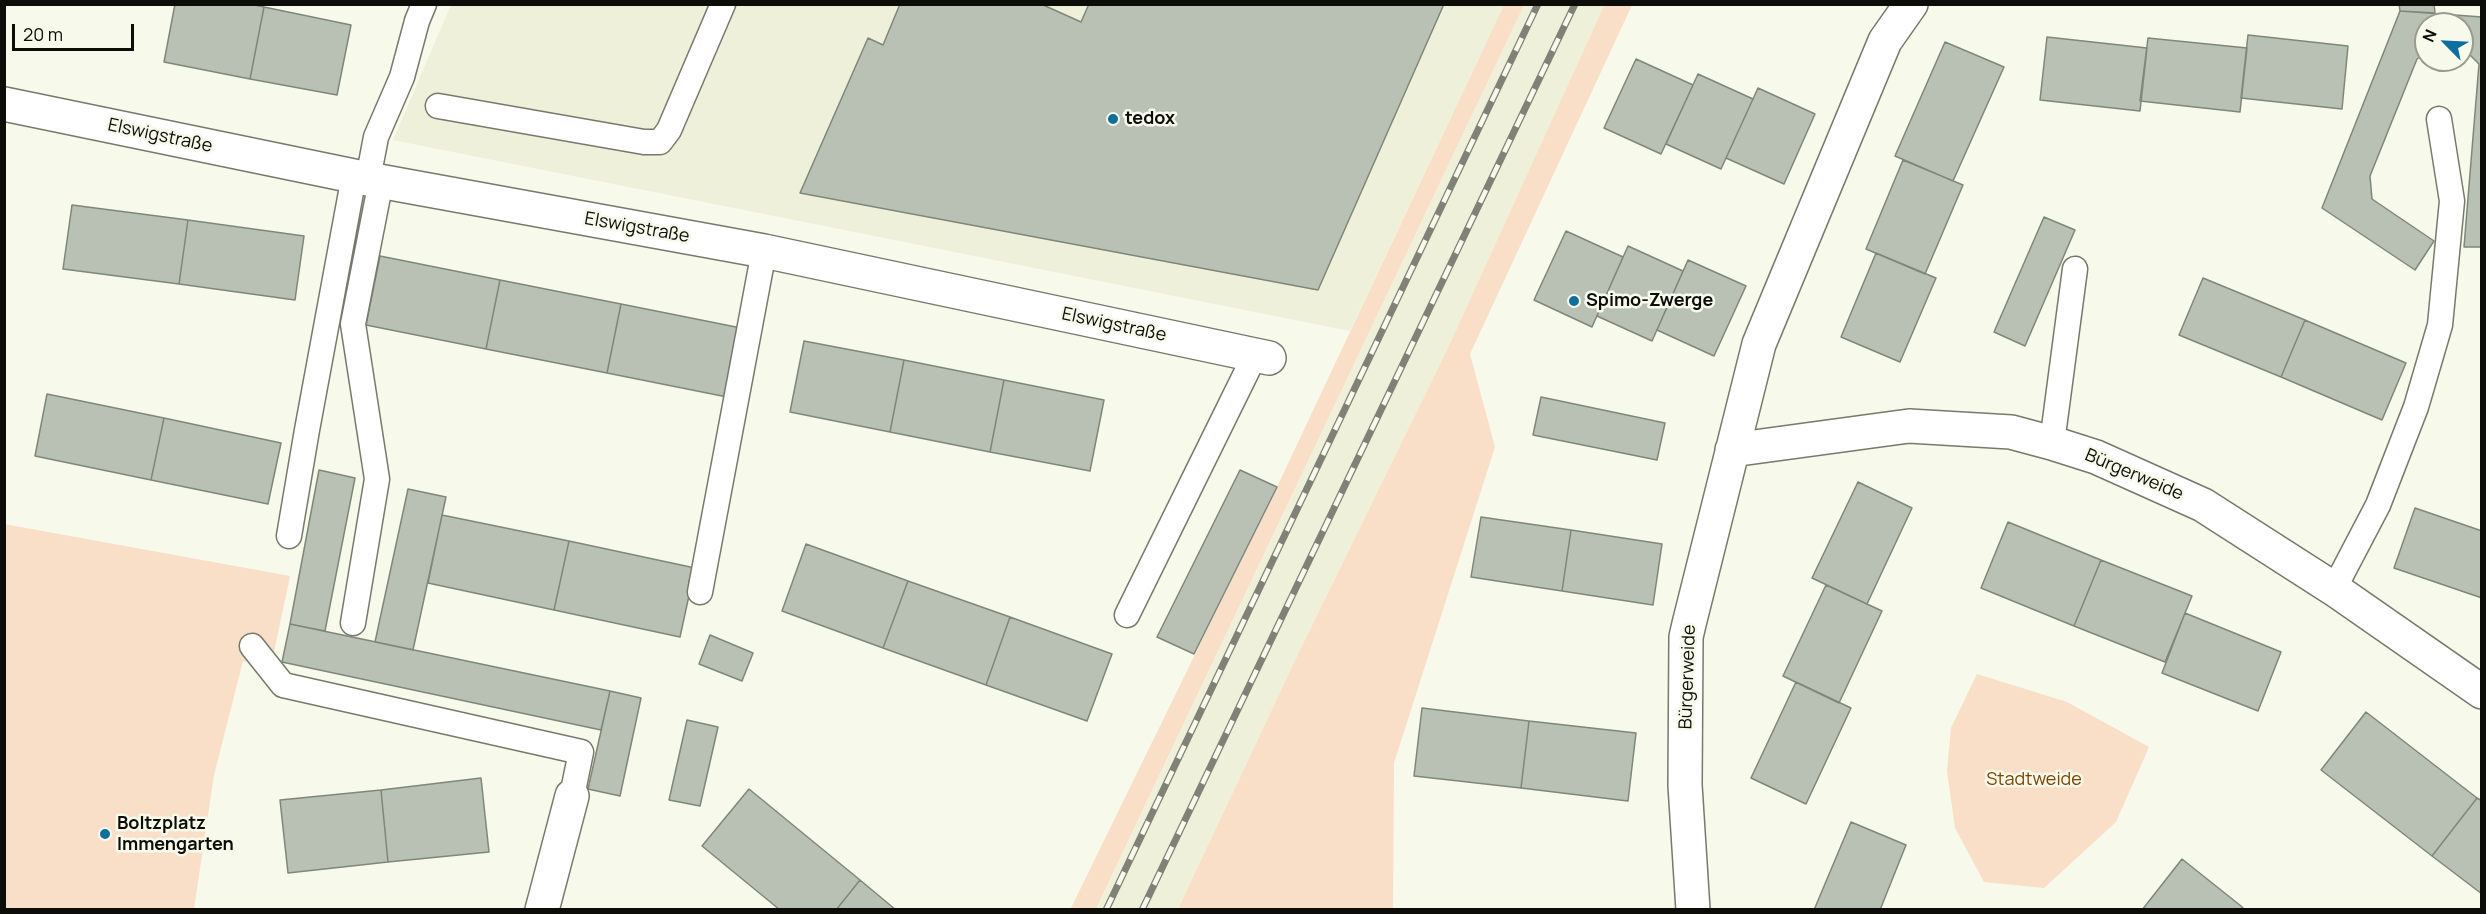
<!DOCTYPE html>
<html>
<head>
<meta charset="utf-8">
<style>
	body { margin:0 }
	#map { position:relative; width:2486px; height:914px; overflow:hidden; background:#f7f9ea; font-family:Manrope,sans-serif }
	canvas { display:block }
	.frame { position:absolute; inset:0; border:6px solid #0c0d08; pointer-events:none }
	.north { position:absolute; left:2414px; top:12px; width:60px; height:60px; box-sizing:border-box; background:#f7f9ea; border:2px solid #999b90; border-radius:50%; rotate:294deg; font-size:16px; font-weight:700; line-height:24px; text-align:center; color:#0c0d08 }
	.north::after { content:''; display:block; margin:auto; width:21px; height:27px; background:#0d6f9d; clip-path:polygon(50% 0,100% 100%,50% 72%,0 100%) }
	.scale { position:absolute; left:12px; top:24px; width:122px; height:27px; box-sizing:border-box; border:3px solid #0c0d08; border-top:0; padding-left:8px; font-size:18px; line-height:21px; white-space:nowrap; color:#0c0d08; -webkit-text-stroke:4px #f7f9ea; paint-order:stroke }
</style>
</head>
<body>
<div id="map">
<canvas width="2486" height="914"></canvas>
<div class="frame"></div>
<div class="north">N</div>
<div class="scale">20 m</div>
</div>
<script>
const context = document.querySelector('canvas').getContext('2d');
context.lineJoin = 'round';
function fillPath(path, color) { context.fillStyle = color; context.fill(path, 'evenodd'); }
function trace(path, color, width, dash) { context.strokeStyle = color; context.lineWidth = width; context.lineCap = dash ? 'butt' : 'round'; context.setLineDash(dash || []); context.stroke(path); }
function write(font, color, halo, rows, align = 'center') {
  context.font = font + ' Manrope,sans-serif'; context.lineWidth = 5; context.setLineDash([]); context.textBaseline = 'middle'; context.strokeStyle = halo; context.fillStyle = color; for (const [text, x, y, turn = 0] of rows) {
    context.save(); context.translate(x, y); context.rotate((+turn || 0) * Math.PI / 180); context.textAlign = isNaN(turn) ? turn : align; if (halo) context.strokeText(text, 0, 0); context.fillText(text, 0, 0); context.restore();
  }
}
const built = new Path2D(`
	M 451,5 L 1504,5 L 1350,331 L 393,140 Z
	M 1524,5 L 1605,5 L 1447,350 L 1300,650 L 1178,909 L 1096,910 Z`);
const green = new Path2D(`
	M 1605,4 L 1632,5 L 1470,354 L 1495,447 L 1394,763 L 1393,909 L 1178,909 L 1300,650 L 1447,350 Z
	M 1504,5 L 1524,5 L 1096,909 L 1070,910 L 1277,487 Z
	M 4,524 L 290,576 L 271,666 L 243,661 L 214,775 L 194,909 L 5,909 Z
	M 1977,674 L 2067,702 L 2149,747 L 2116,822 L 2044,888 L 1984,882 L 1955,828 L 1947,771 L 1951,728 Z`);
const building = new Path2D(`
	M 175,4 L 250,4 L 264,7 L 250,79 L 164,62 Z
	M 900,4 L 1041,4 L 1081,22 L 1089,4 L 1444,4 L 1318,290 L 800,193 L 868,38 L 883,45 Z
	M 2399,4 L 2434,4 L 2435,13 L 2400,11 Z
	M 264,7 L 351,25 L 337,95 L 250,79 Z
	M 2400,11 L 2482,17 L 2482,247 L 2464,247 L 2479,64 L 2467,52 L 2462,51 L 2462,24 L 2426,24 L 2426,53 L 2417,59 L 2370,176 L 2372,199 L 2434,241 L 2415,270 L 2322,208 Z
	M 2248,35 L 2348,46 L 2342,109 L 2241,98 Z
	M 2047,37 L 2147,48 L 2140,111 L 2040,100 Z
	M 2148,38 L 2247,48 L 2240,112 L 2140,101 Z
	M 1945,42 L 2004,67 L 1953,181 L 1895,156 Z
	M 1636,59 L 1693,85 L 1661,154 L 1604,128 Z
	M 1698,74 L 1753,99 L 1721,169 L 1666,144 Z
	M 1758,88 L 1815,114 L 1784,184 L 1726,158 Z
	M 1903,160 L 1963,185 L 1925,274 L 1866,249 Z
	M 72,205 L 188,220 L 179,284 L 63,269 Z
	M 2044,217 L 2075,230 L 2025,346 L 1994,332 Z
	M 188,220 L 304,236 L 295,300 L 179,284 Z
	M 1566,231 L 1623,257 L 1592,327 L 1534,300 Z
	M 1628,246 L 1683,271 L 1652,341 L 1597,316 Z
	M 1876,253 L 1936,278 L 1900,362 L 1841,337 Z
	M 380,256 L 500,280 L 486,349 L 366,325 Z
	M 1688,260 L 1746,286 L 1714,356 L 1657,330 Z
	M 2203,278 L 2305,320 L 2281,377 L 2179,335 Z
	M 500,280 L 621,304 L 607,373 L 486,349 Z
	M 621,304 L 741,328 L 727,397 L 607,373 Z
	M 2305,320 L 2406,363 L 2382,420 L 2281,377 Z
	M 804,341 L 904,360 L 890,432 L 790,412 Z
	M 904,360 L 1004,380 L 990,452 L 890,432 Z
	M 1004,380 L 1104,400 L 1090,471 L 990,452 Z
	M 47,394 L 164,418 L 151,480 L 35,456 Z
	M 1541,397 L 1665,423 L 1657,460 L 1533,435 Z
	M 164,418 L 281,443 L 268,504 L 151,480 Z
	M 319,470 L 355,478 L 325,631 L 290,624 Z
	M 1240,470 L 1277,487 L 1194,654 L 1157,637 Z
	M 1858,482 L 1912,508 L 1867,604 L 1812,578 Z
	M 408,489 L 446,497 L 413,650 L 375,642 Z
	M 2415,508 L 2482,531 L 2482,598 L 2394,568 Z
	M 442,515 L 569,541 L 554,610 L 428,583 Z
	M 1481,517 L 1571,530 L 1562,591 L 1471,577 Z
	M 2008,522 L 2101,560 L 2074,626 L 1981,588 Z
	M 1571,530 L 1662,544 L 1653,605 L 1562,591 Z
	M 569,541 L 695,568 L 680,637 L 554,610 Z
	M 806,544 L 908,581 L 883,648 L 782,611 Z
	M 2101,560 L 2192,596 L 2165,662 L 2074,626 Z
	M 908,581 L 1010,617 L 986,685 L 883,648 Z
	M 1826,585 L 1882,611 L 1839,703 L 1783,676 Z
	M 2185,613 L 2281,652 L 2258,711 L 2162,673 Z
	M 1010,617 L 1112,654 L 1087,721 L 986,685 Z
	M 290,624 L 610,691 L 601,730 L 282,662 Z
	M 710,635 L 753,653 L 742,681 L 699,664 Z
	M 1796,682 L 1851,708 L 1806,804 L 1751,778 Z
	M 610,691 L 641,698 L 620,796 L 588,789 Z
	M 1422,708 L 1529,721 L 1521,788 L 1414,776 Z
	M 2366,712 L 2477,798 L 2432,856 L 2321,770 Z
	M 687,720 L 718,727 L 700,806 L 669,800 Z
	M 1529,721 L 1636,733 L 1628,801 L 1521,788 Z
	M 481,778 L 489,852 L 388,862 L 381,790 Z
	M 749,789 L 860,880 L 836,910 L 780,910 L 702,846 Z
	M 381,790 L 388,862 L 288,873 L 280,800 Z
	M 2477,798 L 2482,801 L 2482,894 L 2432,856 Z
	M 1851,822 L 1906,845 L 1880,910 L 1814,910 Z
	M 2182,859 L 2241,906 L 2245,910 L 2142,910 Z
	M 860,880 L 896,910 L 836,910 Z`);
const lane = new Path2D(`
	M 438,106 L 644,142 L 660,142 L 669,130 L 723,4
	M 368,179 L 376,137 L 402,77 L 417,21 L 424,4
	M 2052,443 L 2075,269
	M 289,536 L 307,430 L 354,176
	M 2334,589 L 2378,505 L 2416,407 L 2440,325 L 2452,201 L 2439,119
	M 700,592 L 764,251
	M 1127,615 L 1255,355
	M 353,623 L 377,479 L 353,324 L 381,181
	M 252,646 L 283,685 L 581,752 L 572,796`);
const street = new Path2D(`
	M 4,104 L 368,179 L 764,251 L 1269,358
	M 1732,450 L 1909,426 L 2011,432 L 2052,443 L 2096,457 L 2203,505 L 2334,589 L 2482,692
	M 542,910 L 572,796
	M 1693,910 L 1685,785 L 1686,637 L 1689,624 L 1759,344 L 1885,41 L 1911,4`);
const rail = new Path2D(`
	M 1106,910 L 1538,4
	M 1142,910 L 1575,4`);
const markers = [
	[1113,119,6,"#0d6f9d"],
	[1574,301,6,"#0d6f9d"],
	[105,834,6,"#0d6f9d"]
];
const poiNames = [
	["tedox",1125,119],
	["Spimo-Zwerge",1586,301],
	["Boltzplatz",117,824],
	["Immengarten",117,845]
];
const streetNames = [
	["Elswigstraße",160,136,12],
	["Elswigstraße",637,228,10],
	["Elswigstraße",1114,325,12],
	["Bürgerweide",2134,475,23],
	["Bürgerweide",1688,677,-88]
];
const parkNames = [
	["Stadtweide",2034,780]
];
fillPath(built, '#eef0d9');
fillPath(green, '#f9dec8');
fillPath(building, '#b9c1b5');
trace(building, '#7f877b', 1.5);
trace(lane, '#78796c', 27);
trace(street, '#78796c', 36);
trace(lane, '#fff', 24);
trace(street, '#fff', 33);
trace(rail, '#808177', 7);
trace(rail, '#f7f9ea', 4.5, [14]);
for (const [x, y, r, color] of markers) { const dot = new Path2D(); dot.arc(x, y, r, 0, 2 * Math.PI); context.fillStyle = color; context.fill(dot); trace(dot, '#f7f9ea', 2); }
write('bold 18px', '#0c0d08', '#f7f9ea', poiNames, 'left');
write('18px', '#0c0d08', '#f7f9ea', streetNames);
write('18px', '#7c4300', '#f7f9ea', parkNames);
</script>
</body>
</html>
